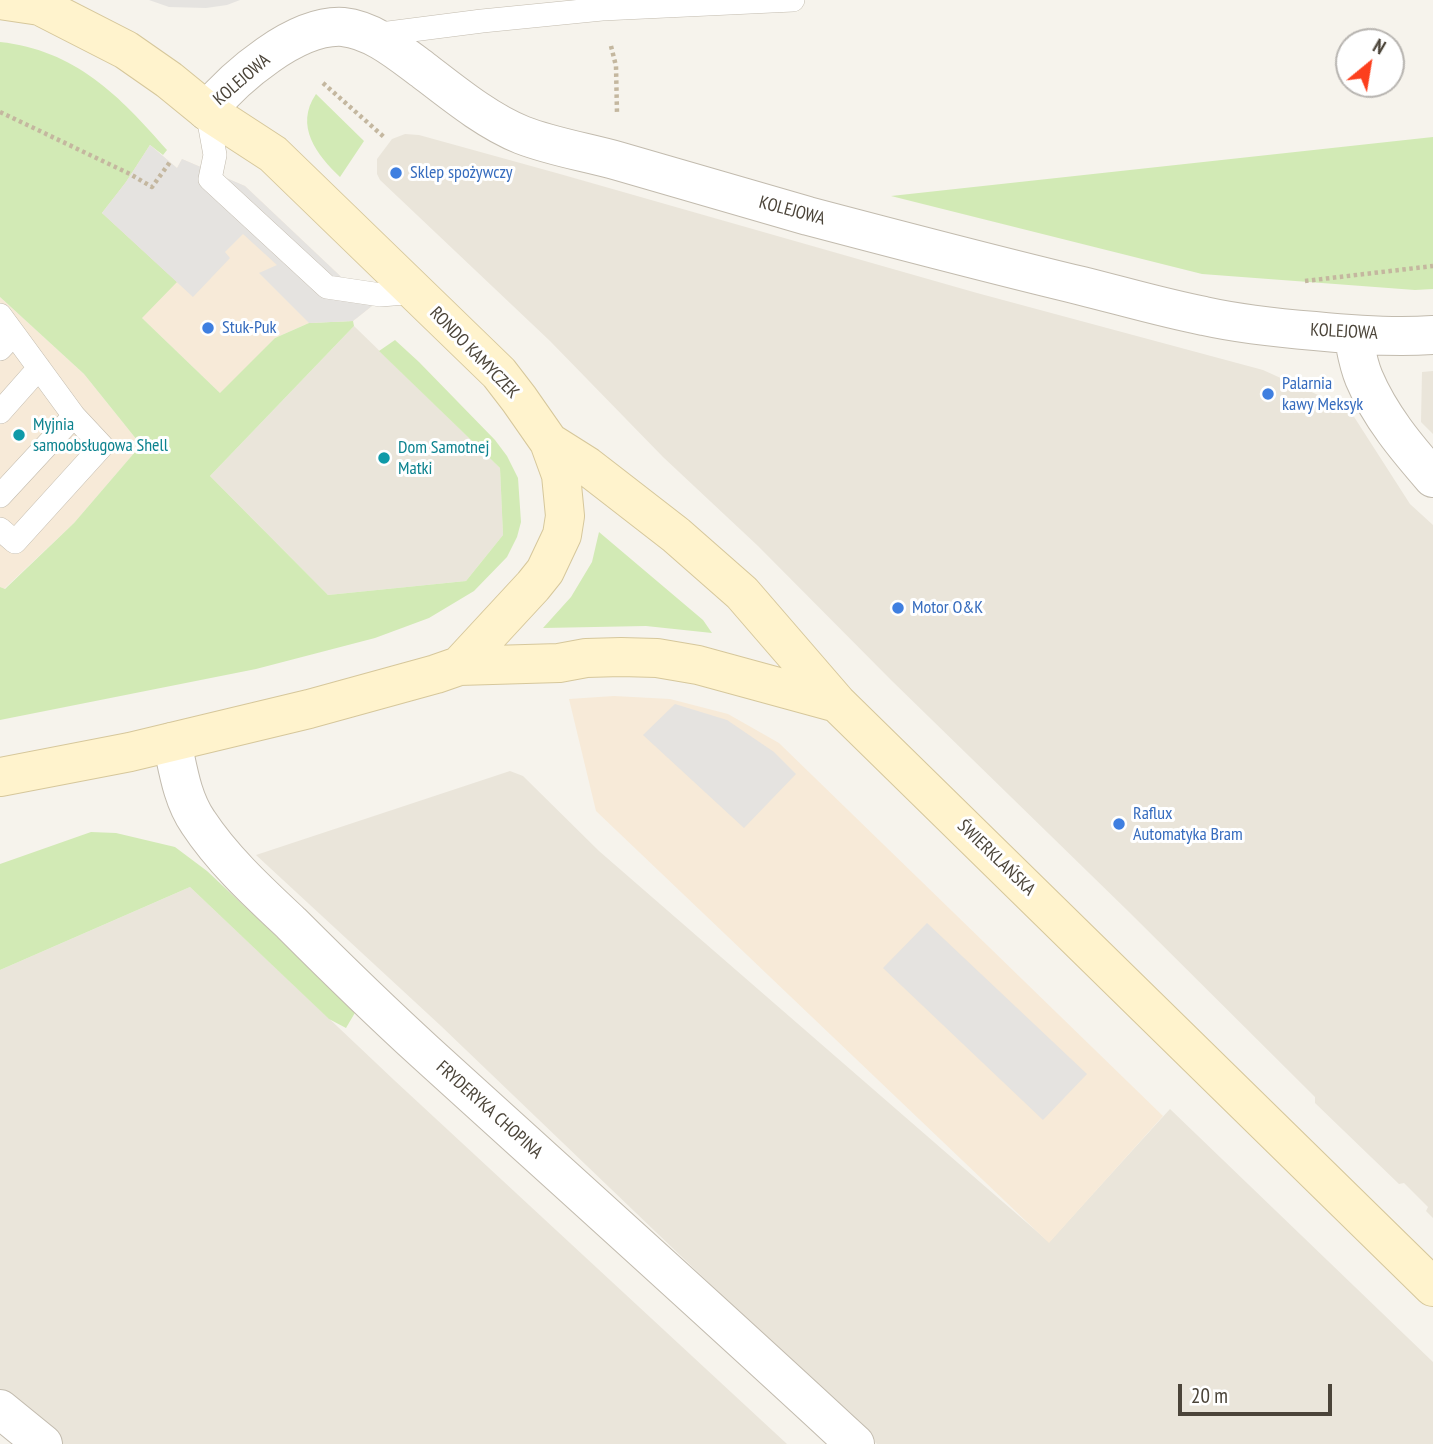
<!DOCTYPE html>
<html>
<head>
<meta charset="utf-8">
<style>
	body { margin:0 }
	#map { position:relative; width:1433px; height:1444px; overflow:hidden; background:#f6f3ec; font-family:"PT Sans Narrow",sans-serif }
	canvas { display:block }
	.north { position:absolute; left:1335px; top:28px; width:70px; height:70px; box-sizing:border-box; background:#fff; border:2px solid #b7b4b0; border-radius:50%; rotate:30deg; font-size:19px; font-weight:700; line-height:28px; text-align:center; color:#4b4439 }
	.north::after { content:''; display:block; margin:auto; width:24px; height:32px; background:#fc3f1d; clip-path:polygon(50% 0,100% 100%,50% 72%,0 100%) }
	.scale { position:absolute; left:1178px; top:1384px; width:154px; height:32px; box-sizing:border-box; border:4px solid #4b4439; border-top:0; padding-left:9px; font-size:21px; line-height:24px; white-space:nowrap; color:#4b4439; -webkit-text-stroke:5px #fff; paint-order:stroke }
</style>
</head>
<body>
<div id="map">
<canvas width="1433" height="1444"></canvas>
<div class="north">N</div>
<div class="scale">20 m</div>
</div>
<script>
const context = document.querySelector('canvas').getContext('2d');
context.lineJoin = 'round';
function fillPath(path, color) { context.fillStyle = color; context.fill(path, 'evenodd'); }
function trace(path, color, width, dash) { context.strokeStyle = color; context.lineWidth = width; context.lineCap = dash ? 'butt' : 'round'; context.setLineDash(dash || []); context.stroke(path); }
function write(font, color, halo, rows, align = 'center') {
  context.font = font + ' "PT Sans Narrow",sans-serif'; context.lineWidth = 6; context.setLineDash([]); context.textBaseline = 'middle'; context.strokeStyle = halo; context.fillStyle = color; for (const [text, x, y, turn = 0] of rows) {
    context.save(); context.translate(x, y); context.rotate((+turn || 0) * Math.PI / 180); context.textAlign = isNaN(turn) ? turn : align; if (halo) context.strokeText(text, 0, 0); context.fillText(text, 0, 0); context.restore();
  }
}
const residential = new Path2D(`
	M 405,134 L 419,135 L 560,174 L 977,293 L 1263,370 L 1349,409 L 1410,504 L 1433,525 L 1433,1218 L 1426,1211 L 1428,1207 L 1404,1183 L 1399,1184 L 1315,1103 L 1315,1097 L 1129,912 L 891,680 L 758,546 L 663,457 L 550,341 L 380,180 L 377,174 L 377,159 L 392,139 Z
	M 354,326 L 500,468 L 503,535 L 466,581 L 328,595 L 210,476 Z
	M 1433,371 L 1433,434 L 1421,422 L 1422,372 Z
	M 510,771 L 523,776 L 599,851 L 1049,1242 L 1170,1109 L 1433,1362 L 1433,1444 L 877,1444 L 441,1026 L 256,855 Z
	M 190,887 L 394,1080 L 787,1444 L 59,1444 L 0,1396 L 0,970 Z`);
const commercial = new Path2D(`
	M 150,145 L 177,168 L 182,159 L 245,186 L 372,306 L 353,321 L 309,323 L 275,338 L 221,394 L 142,318 L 102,213 Z
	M 0,297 L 84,374 L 141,445 L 74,523 L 4,589 L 0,587 Z
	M 614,696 L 670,699 L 728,714 L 779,743 L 1163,1116 L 1049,1243 L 596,811 L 569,699 Z`);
const green = new Path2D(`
	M 0,42 C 75,50 120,96 167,150 L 163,155 L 150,145 L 126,182 L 102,213 L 177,282 L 142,318 L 220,393 L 275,338 L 309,323 L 353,321 L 354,326 L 210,476 L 328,595 L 466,581 L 503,535 L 500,468 L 379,351 L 395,340 L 419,362 L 495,440 L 507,456 L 518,478 L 521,522 L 517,537 L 507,557 L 474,591 L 429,618 L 375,638 L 256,669 L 0,720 L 0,587 L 5,589 L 74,523 L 141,445 L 84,374 L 0,297 Z
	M 316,94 L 364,141 L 340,177 C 317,155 294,126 316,94 Z
	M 1433,137 L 1433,289 L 1415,290 L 1202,274 L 891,196 Z
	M 599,532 L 703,620 L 712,633 L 646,626 L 543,628 L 571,597 L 592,562 Z
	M 91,832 L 116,833 L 175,847 L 207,871 L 356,1011 L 346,1028 L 329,1019 L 190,887 L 0,970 L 0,864 Z`);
const parking = new Path2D(`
	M 149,0 L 240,0 L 227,5 L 206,8 L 169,7 Z
	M 150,145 L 177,168 L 182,159 L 245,186 L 372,306 L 353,321 L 309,323 L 259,273 L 277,265 L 243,234 L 225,252 L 230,258 L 193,297 L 102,213 L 126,182 Z
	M 675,704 L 727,720 L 774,752 L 796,774 L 744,828 L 643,735 Z
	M 927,923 L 1087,1074 L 1043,1120 L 883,968 Z`);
const path = new Path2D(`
	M 611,46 L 616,66 L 617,113
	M 323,83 L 384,137
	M 0,112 L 130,174 L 152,187 L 170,162
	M 1305,281 L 1433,266`);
const lane = new Path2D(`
	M 373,35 L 482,21 L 602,9 L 793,0
	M 207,111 L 215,155 L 210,179 L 327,287 L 381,295 L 416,292
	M 0,315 L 14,334 L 0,349
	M 0,412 L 39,368
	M 0,496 L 74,416
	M 0,529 L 15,542 L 102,446 L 74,416 L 14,334`);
const street = new Path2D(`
	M 207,111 C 235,77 296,24 343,27 C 373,30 400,53 423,70 C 453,93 487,121 522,135 C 553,147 586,152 618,161 C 681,179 744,198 808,216 C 899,240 990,264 1082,286 C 1122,296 1163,308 1204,316 C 1240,324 1278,328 1315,331 C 1354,335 1394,338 1433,335
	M 1353,335 C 1356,349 1358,364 1364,378 C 1380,416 1406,447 1433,478
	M 172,742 C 178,769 182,799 198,822 C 223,860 258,892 291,923 C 335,967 379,1010 425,1052 C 568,1182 713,1312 855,1444
	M 0,1409 L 43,1444`);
const secondary = new Path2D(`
	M 549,442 L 587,466 L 609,483 L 676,535 L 742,593 L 837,703 L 1433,1287
	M 459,666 L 559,663 L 586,658 L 621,657 L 657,658 L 698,665 L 837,703
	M 0,777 L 130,752 L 309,709 L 436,674 L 459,666 L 533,586 L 545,571 L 562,535 L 565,516 L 561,475 L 549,442 L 519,399 L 499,373 L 273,154 L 207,111 L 169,80 L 126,50 L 40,6 L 0,0`);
const markers = [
	[396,173,7,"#3f7fe0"],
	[208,328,7,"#3f7fe0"],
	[1268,394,7,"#3f7fe0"],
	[19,435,7,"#0f9aa8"],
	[384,458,7,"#0f9aa8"],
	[898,608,7,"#3f7fe0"],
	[1119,824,7,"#3f7fe0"]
];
const streetNames = [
	["KOLEJOWA",242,80,-41],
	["KOLEJOWA",792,211,15],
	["KOLEJOWA",1344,332,3],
	["RONDO KAMYCZEK",474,353,46],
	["ŚWIERKLAŃSKA",996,858,44],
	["FRYDERYKA CHOPINA",489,1110,42]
];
const shopNames = [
	["Sklep spożywczy",410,173],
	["Stuk-Puk",222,328],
	["Palarnia",1282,384],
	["kawy Meksyk",1282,405],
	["Motor O&K",912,608],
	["Raflux",1133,814],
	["Automatyka Bram",1133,835]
];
const cultureNames = [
	["Myjnia",33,425],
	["samoobsługowa Shell",33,446],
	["Dom Samotnej",398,448],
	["Matki",398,469]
];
fillPath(residential, '#eae5da');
fillPath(commercial, '#f7ead8');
fillPath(green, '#d2eab5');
fillPath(parking, '#e5e3e0');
trace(lane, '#c2bbae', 24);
trace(street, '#c2bbae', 40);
trace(secondary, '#d6c79b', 40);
trace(path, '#c4b79f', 4.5, [3.5, 3.5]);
trace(lane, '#fff', 23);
trace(street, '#fff', 38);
trace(secondary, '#fff3cd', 38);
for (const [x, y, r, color] of markers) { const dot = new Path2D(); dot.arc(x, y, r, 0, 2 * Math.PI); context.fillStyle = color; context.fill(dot); trace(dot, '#fff', 2.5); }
write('18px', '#4b4439', '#fff', streetNames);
write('18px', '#366cbe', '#fff', shopNames, 'left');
write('18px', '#0d838f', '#fff', cultureNames, 'left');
</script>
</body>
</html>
